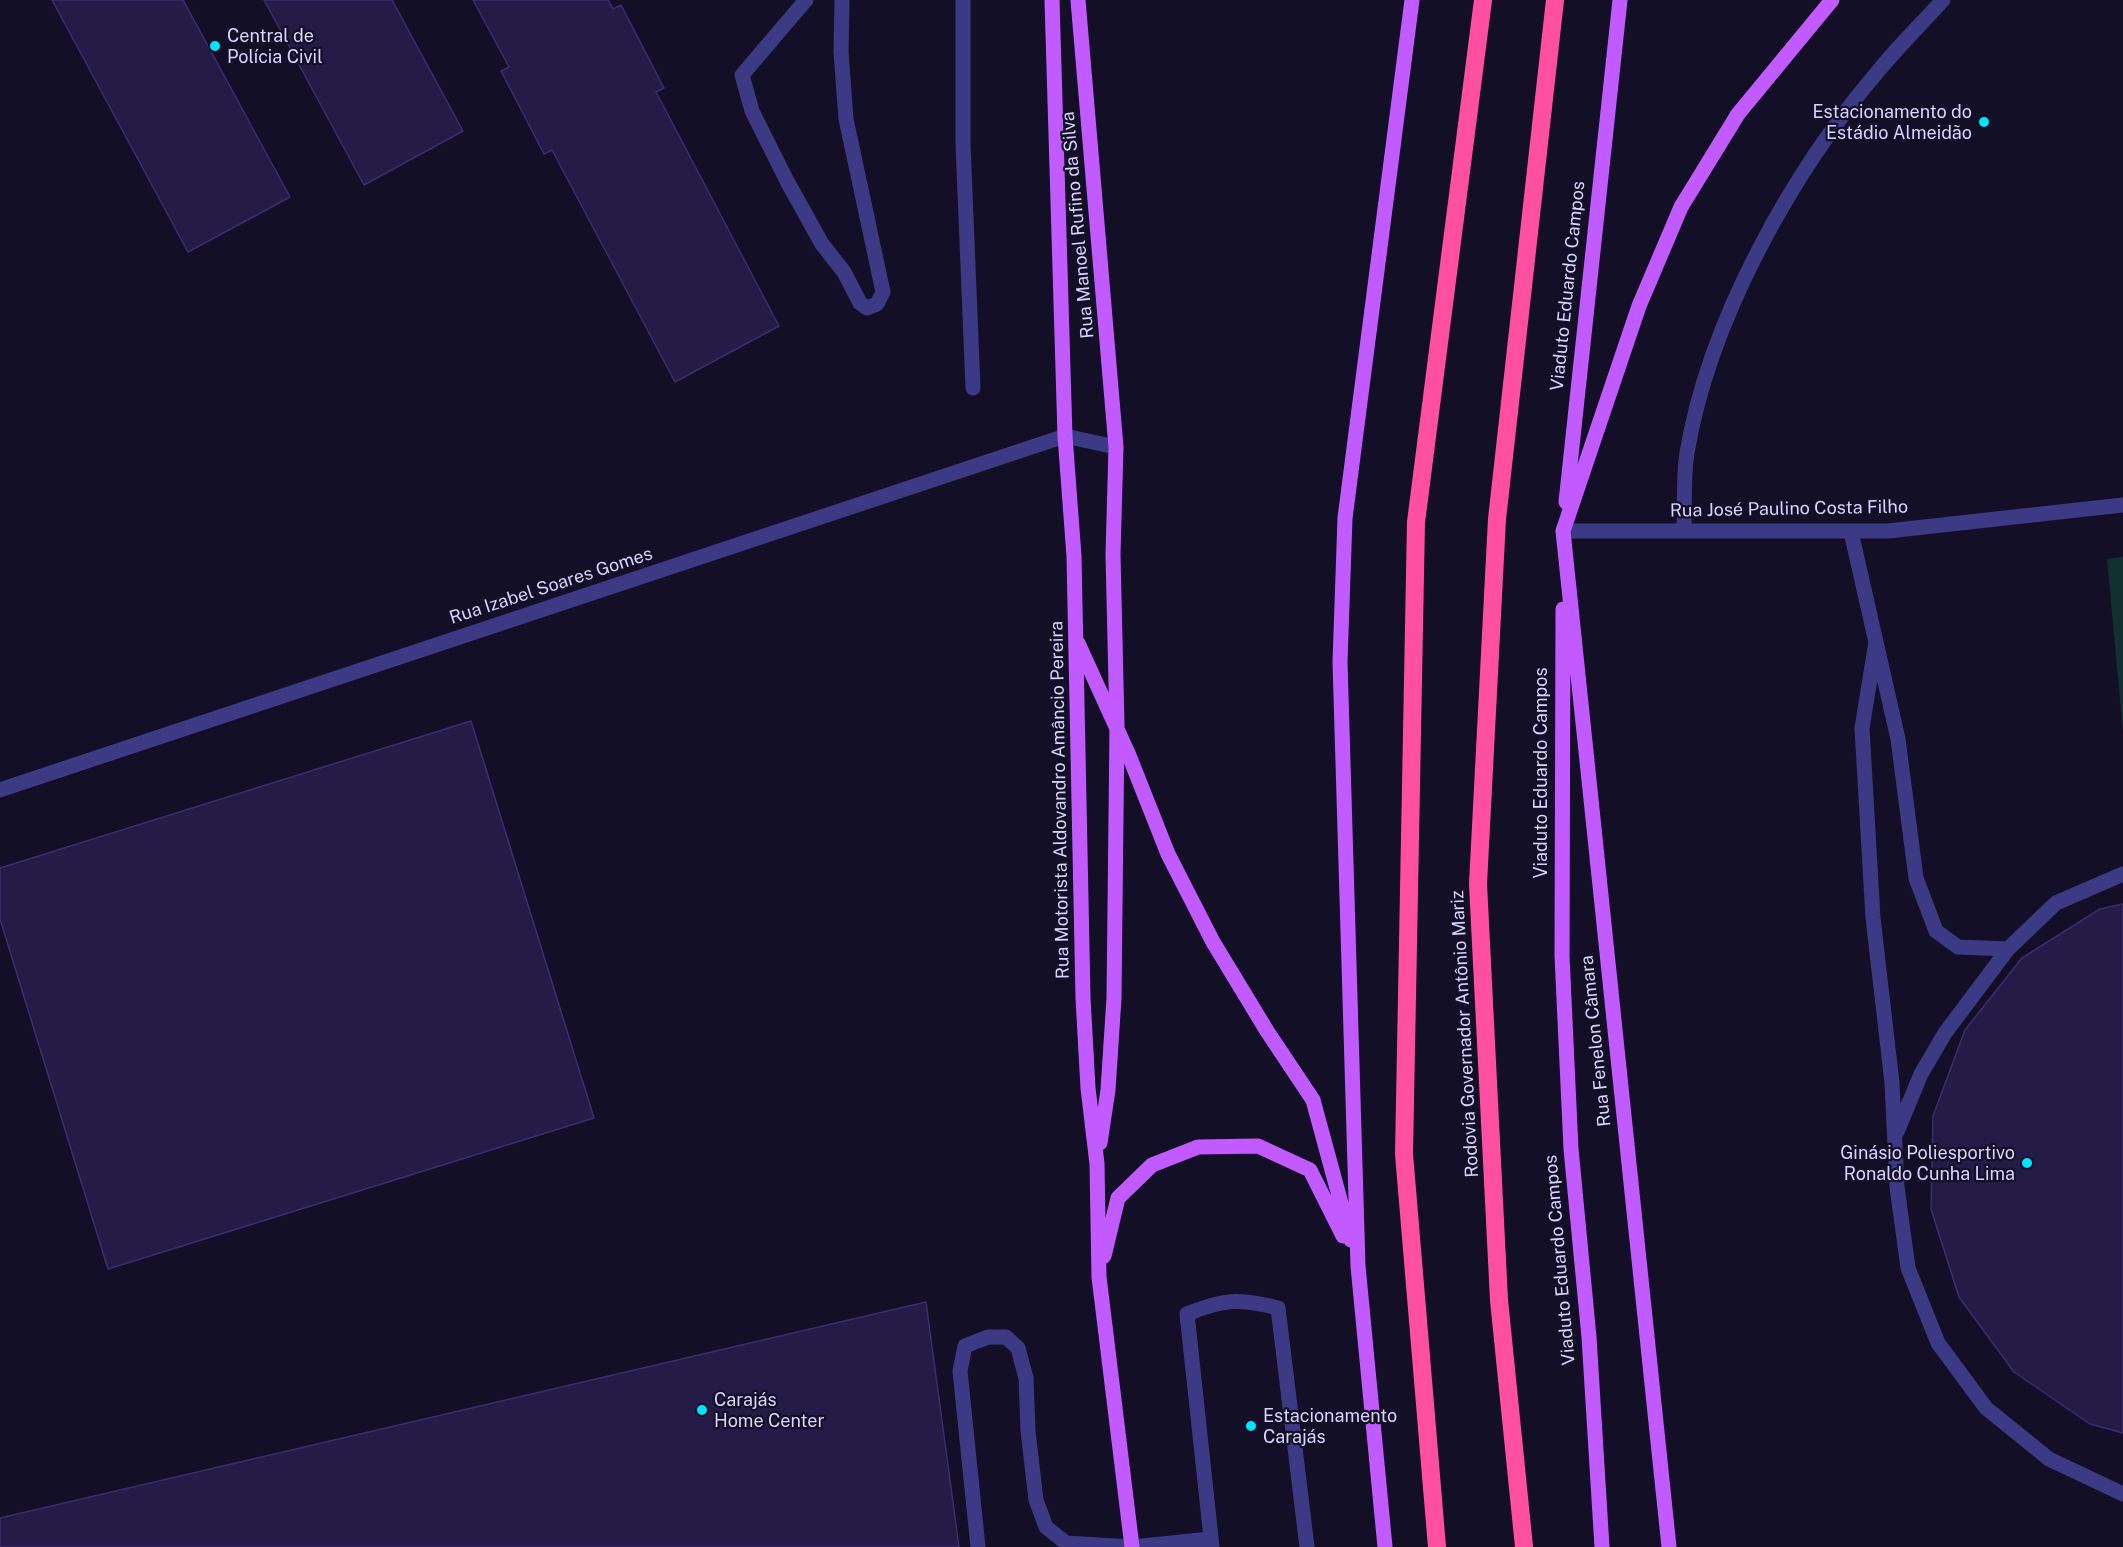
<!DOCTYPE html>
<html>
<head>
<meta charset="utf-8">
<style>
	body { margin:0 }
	canvas { display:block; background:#130f26 }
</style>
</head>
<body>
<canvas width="2123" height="1547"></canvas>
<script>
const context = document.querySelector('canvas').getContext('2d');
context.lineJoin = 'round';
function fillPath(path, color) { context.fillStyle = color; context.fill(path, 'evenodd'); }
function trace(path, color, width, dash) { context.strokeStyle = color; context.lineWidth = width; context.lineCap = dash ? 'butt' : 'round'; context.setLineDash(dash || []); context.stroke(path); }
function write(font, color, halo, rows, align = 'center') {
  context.font = font + ' "Public Sans",sans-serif'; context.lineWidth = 4.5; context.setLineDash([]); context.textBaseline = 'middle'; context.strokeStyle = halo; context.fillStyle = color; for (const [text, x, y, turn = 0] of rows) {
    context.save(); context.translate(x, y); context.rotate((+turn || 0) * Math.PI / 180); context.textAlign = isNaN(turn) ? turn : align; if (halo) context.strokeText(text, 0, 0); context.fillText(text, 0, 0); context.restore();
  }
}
const green = new Path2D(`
	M 2123,557 L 2123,731 L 2107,559 Z`);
const building = new Path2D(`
	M 52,0 L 183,0 L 290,197 L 188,252 Z
	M 264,0 L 392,0 L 463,131 L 364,185 Z
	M 473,0 L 608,0 L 613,9 L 621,5 L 664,88 L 656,92 L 779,326 L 675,382 L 552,150 L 544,154 L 501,71 L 509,67 Z
	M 471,721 L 594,1118 L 108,1269 L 0,919 L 0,868 Z
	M 2123,904 L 2123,1433 L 2090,1424 L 2014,1372 L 1959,1297 L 1931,1209 L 1933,1116 L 1965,1030 L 2022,958 L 2100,909 Z
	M 926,1302 L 959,1547 L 0,1547 L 0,1518 Z`);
const minor = new Path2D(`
	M 806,0 L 742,75 L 752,111 L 787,181 L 822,244 L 844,272 L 860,303 L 867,308 L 877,304 L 883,292 L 846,119 L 841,52 L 842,0
	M 963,0 L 963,144 L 973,388
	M 1684,530 C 1685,505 1683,477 1687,453 C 1709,320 1792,172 1879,70 C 1899,46 1922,23 1943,0
	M 1563,531 L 1888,531 L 2123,505
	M 1851,532 L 1898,739 L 1916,878 L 1936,931 L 1958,947 L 2008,949
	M 1876,642 L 1862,728 L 1873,918 L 1892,1083 L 1897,1187 L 1908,1268 L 1938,1343 L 1986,1408 L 2049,1459 L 2123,1494
	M 0,790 L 1065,436 L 1116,447
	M 1897,1132 L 1921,1074 L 1945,1033 L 2008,949 L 2056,903 L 2123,874
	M 978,1547 L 960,1371 L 965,1346 L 988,1337 L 1006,1337 L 1018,1348 L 1026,1378 L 1028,1431 L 1036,1500 L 1046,1527 L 1066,1543 L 1130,1547
	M 1133,1547 L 1210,1539
	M 1212,1547 L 1187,1314 C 1223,1299 1240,1298 1278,1308 L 1307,1547`);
const major = new Path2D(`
	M 1052,0 L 1065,436 L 1074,556 L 1083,998 L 1088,1088 L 1097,1164 L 1099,1277 L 1132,1547
	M 1078,0 L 1116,447 L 1113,554 L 1117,726 L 1114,998 L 1108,1090 L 1100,1143
	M 1566,502 L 1620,0
	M 1563,609 L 1562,956 L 1571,1149 L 1589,1337 L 1602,1547
	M 1078,643 L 1128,753 L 1168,854 L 1213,942 L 1267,1031 L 1313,1100 L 1351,1240
	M 1104,1256 L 1118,1198 L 1152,1165 L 1198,1147 L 1258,1146 L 1310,1170 L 1343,1236
	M 1385,1547 L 1358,1266 L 1340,662 L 1345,518 L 1412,0
	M 1669,1547 L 1563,531 L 1639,306 L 1681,207 L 1738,114 L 1832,0`);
const highway = new Path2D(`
	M 1437,1547 L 1404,1154 L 1416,522 L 1483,0
	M 1524,1547 L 1499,1300 L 1478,884 L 1497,519 L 1555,0`);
const markers = [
	[215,46,6,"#00e5ff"],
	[1984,122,6,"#00e5ff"],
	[2027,1163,6,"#00e5ff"],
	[702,1410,6,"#00e5ff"],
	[1251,1426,6,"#00e5ff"]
];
const poiNames = [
	["Central de",227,36],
	["Polícia Civil",227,57],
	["Estacionamento do",1972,112,"right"],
	["Estádio Almeidão",1972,133,"right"],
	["Ginásio Poliesportivo",2015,1153,"right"],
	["Ronaldo Cunha Lima",2015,1174,"right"],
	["Carajás",714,1400],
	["Home Center",714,1421],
	["Estacionamento",1263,1416],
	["Carajás",1263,1437]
];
const streetNames = [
	["Rua Manoel Rufino da Silva",1078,225,-95],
	["Viaduto Eduardo Campos",1568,286,-84],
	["Rua José Paulino Costa Filho",1789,509,-1],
	["Rua Izabel Soares Gomes",551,586,-18],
	["Viaduto Eduardo Campos",1541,773,-90],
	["Rua Motorista Aldovandro Amâncio Pereira",1060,800,-91],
	["Rodovia Governador Antônio Mariz",1465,1034,-93],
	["Rua Fenelon Câmara",1596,1041,-96],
	["Viaduto Eduardo Campos",1560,1260,-95]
];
fillPath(green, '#12302f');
fillPath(building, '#241b47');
trace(building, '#3b2d73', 1.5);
trace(minor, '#3d3a85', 15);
trace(major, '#c25bff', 15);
trace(highway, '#ff4fa3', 18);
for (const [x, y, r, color] of markers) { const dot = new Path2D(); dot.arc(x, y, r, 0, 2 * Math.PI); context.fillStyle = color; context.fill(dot); trace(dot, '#130f26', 2); }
write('18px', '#d9d4ff', '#130f26', poiNames, 'left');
write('18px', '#d9d4ff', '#130f26', streetNames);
</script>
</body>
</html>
